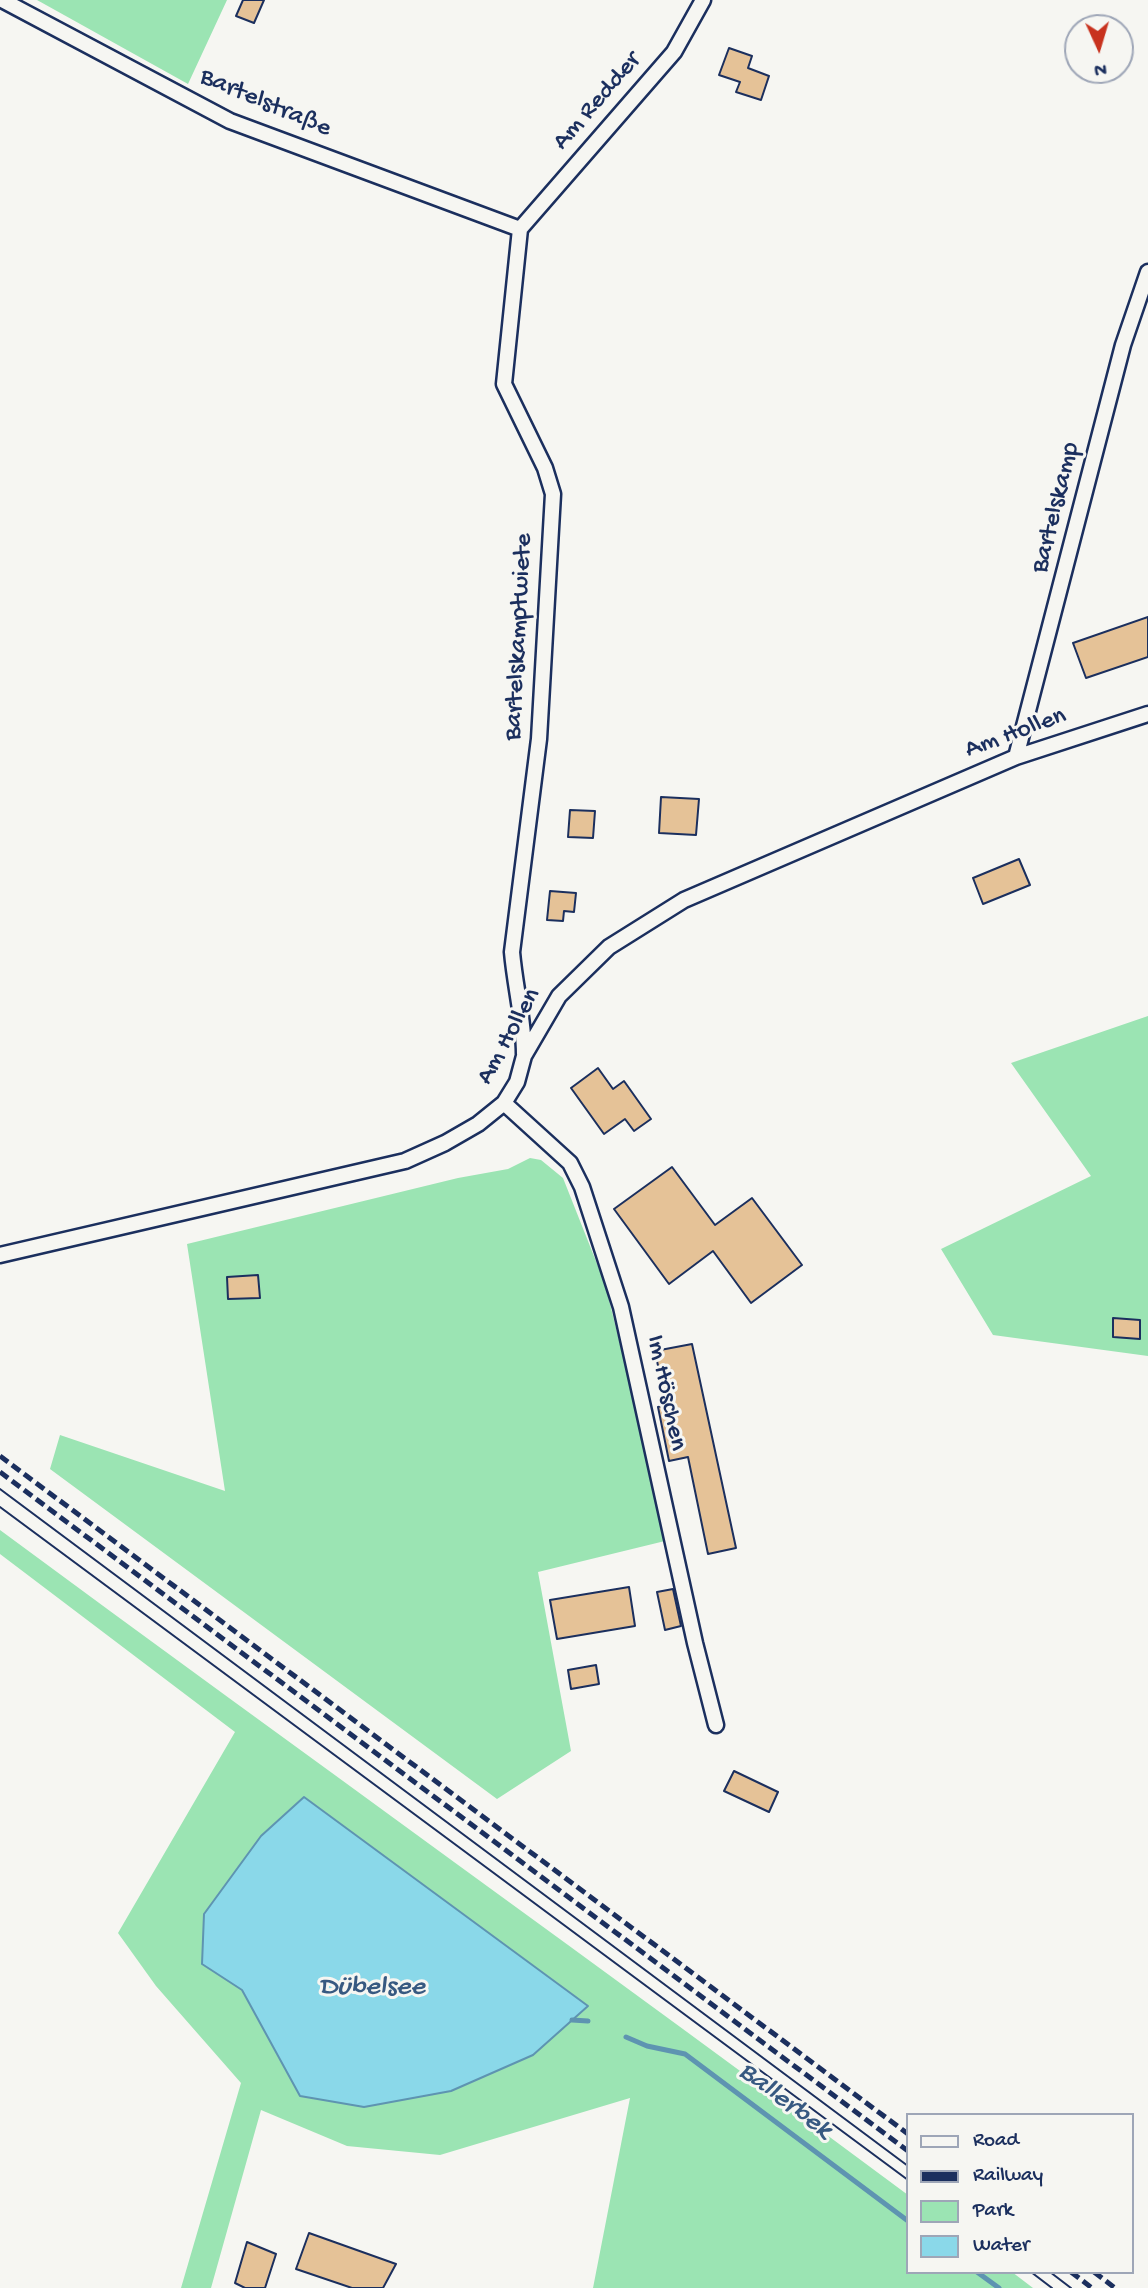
<!DOCTYPE html>
<html>
<head>
<meta charset="utf-8">
<style>
	body { margin:0 }
	#map { position:relative; width:1148px; height:2288px; overflow:hidden; background:#f6f6f2; font-family:"Gochi Hand",sans-serif }
	canvas { display:block }
	.legend { position:absolute; left:906px; top:2113px; width:228px; height:161px; box-sizing:border-box; background:#f6f6f2; border:2px solid #9ea6b7; margin:0; padding:9px 12px; list-style:none; font-size:21px; color:#1b2f5e }
	.legend li { display:flex; align-items:center; gap:14px; height:35px }
	.legend b { width:35px; border:2px solid #9ea6b7 }
	.north { position:absolute; left:1064px; top:14px; width:70px; height:70px; box-sizing:border-box; background:#f6f6f2; border:2px solid #9ea6b7; border-radius:50%; rotate:176deg; font-size:19px; font-weight:700; line-height:28px; text-align:center; color:#1b2f5e }
	.north::after { content:''; display:block; margin:auto; width:24px; height:32px; background:#c8321e; clip-path:polygon(50% 0,100% 100%,50% 72%,0 100%) }
</style>
</head>
<body>
<div id="map">
<canvas width="1148" height="2288"></canvas>
<ul class="legend">
<li><b style="height:9px;background:#f6f6f2"></b>Road</li>
<li><b style="height:9px;background:#1b2f5e"></b>Railway</li>
<li><b style="height:19px;background:#9be4b3"></b>Park</li>
<li><b style="height:19px;background:#8ad8e9"></b>Water</li>
</ul>
<div class="north">N</div>
</div>
<script>
const context = document.querySelector('canvas').getContext('2d');
context.lineJoin = 'round';
function fillPath(path, color) { context.fillStyle = color; context.fill(path, 'evenodd'); }
function trace(path, color, width, dash) { context.strokeStyle = color; context.lineWidth = width; context.lineCap = dash ? 'butt' : 'round'; context.setLineDash(dash || []); context.stroke(path); }
function write(font, color, halo, rows, align = 'center') {
  context.font = font + ' "Gochi Hand",sans-serif'; context.lineWidth = 6; context.setLineDash([]); context.textBaseline = 'middle'; context.strokeStyle = halo; context.fillStyle = color; for (const [text, x, y, turn = 0] of rows) {
    context.save(); context.translate(x, y); context.rotate((+turn || 0) * Math.PI / 180); context.textAlign = isNaN(turn) ? turn : align; if (halo) context.strokeText(text, 0, 0); context.fillText(text, 0, 0); context.restore();
  }
}
const green = new Path2D(`
	M 37,0 L 227,0 L 188,84 Z
	M 1148,1016 L 1148,1356 L 993,1335 L 941,1249 L 1091,1176 L 1011,1063 Z
	M 530,1158 L 541,1160 L 563,1178 L 605,1284 L 669,1540 L 538,1572 L 571,1751 L 497,1799 L 50,1469 L 60,1435 L 225,1491 L 187,1244 L 458,1178 L 508,1169 Z
	M 0,1530 C 302,1753 607,1971 908,2195 L 908,2272 L 1012,2272 L 1033,2288 L 593,2288 L 630,2098 L 440,2155 L 347,2146 L 261,2110 L 211,2288 L 181,2288 L 241,2083 L 156,1986 L 118,1933 L 235,1732 L 0,1554 ZM 242,1990 L 363,2107 L 300,2095 Z`);
const water = new Path2D(`
	M 304,1797 L 588,2006 L 533,2055 L 451,2091 L 364,2107 L 300,2096 L 242,1990 L 202,1964 L 204,1914 L 261,1836 Z`);
const stream = new Path2D(`
	M 572,2020 L 588,2021
	M 626,2037 L 647,2046 L 685,2054 L 908,2221
	M 977,2272 L 999,2288`);
const building = new Path2D(`
	M 243,0 L 264,0 L 254,23 L 236,16 Z
	M 729,48 L 752,56 L 748,68 L 769,76 L 761,100 L 736,92 L 740,82 L 719,75 Z
	M 1148,617 L 1148,657 L 1086,678 L 1073,643 Z
	M 661,797 L 699,799 L 696,835 L 659,833 Z
	M 570,810 L 595,811 L 593,838 L 568,837 Z
	M 1019,859 L 1030,885 L 983,904 L 973,878 Z
	M 550,891 L 576,893 L 574,912 L 564,911 L 563,921 L 547,920 Z
	M 598,1068 L 613,1089 L 624,1081 L 651,1119 L 634,1131 L 625,1119 L 604,1134 L 571,1088 Z
	M 672,1167 L 715,1225 L 752,1198 L 802,1265 L 751,1303 L 713,1251 L 669,1284 L 614,1209 Z
	M 258,1275 L 260,1298 L 228,1299 L 227,1277 Z
	M 1113,1318 L 1140,1320 L 1140,1339 L 1113,1337 Z
	M 692,1344 L 736,1548 L 708,1554 L 688,1457 L 669,1461 L 658,1407 L 666,1405 L 655,1351 Z
	M 629,1587 L 635,1626 L 557,1639 L 550,1600 Z
	M 673,1589 L 681,1626 L 665,1630 L 657,1592 Z
	M 596,1665 L 599,1684 L 571,1689 L 568,1670 Z
	M 734,1771 L 778,1792 L 769,1812 L 724,1791 Z
	M 309,2233 L 396,2264 L 383,2288 L 352,2288 L 296,2269 Z
	M 247,2242 L 276,2254 L 265,2288 L 245,2288 L 235,2283 Z`);
const street = new Path2D(`
	M 2,0 L 230,121 L 520,229
	M 520,229 L 504,384 L 545,468 L 553,494 L 539,739 L 512,952 C 515,987 524,1020 524,1054
	M 520,229 L 674,52 L 703,0
	M 1016,757 L 1123,345 L 1148,272
	M 504,1103 L 570,1163 L 582,1187 L 621,1307 L 695,1643 L 716,1725
	M 0,1255 L 405,1161 L 445,1143 L 478,1124 L 504,1103 L 517,1082 L 524,1056 L 559,996 L 609,947 L 684,900 L 1016,757 L 1148,714`);
const tram = new Path2D(`
	M 0,1489 L 908,2166
	M 0,1507 L 908,2180
	M 1031,2272 L 1052,2288
	M 1050,2272 L 1071,2288`);
const rail = new Path2D(`
	M 0,1456 L 908,2134
	M 0,1472 L 908,2151
	M 1071,2272 L 1092,2288
	M 1094,2272 L 1115,2288`);
const streetNames = [
	["Am Redder",598,102,-49],
	["Bartelstraße",265,104,23],
	["Bartelskamp",1057,508,-76],
	["Bartelskamptwiete",520,637,-87],
	["Am Hollen",1016,734,-20],
	["Am Hollen",510,1037,-61],
	["Im Höschen",665,1393,78]
];
const waterNames = [
	["Dübelsee",372,1989],
	["Ballerbek",784,2102,37]
];
fillPath(green, '#9be4b3');
fillPath(water, '#8ad8e9');
trace(water, '#5e94b1', 2);
trace(stream, '#5e94b1', 5);
fillPath(building, '#e5c297');
trace(building, '#1b2f5e', 2);
trace(street, '#1b2f5e', 19);
trace(street, '#f6f6f2', 14);
trace(tram, '#1b2f5e', 2);
trace(rail, '#1b2f5e', 5, [10, 5]);
write('26px', '#1b2f5e', '#f6f6f2', streetNames);
write('italic 28px', '#375981', '#f6f6f2', waterNames);
</script>
</body>
</html>
